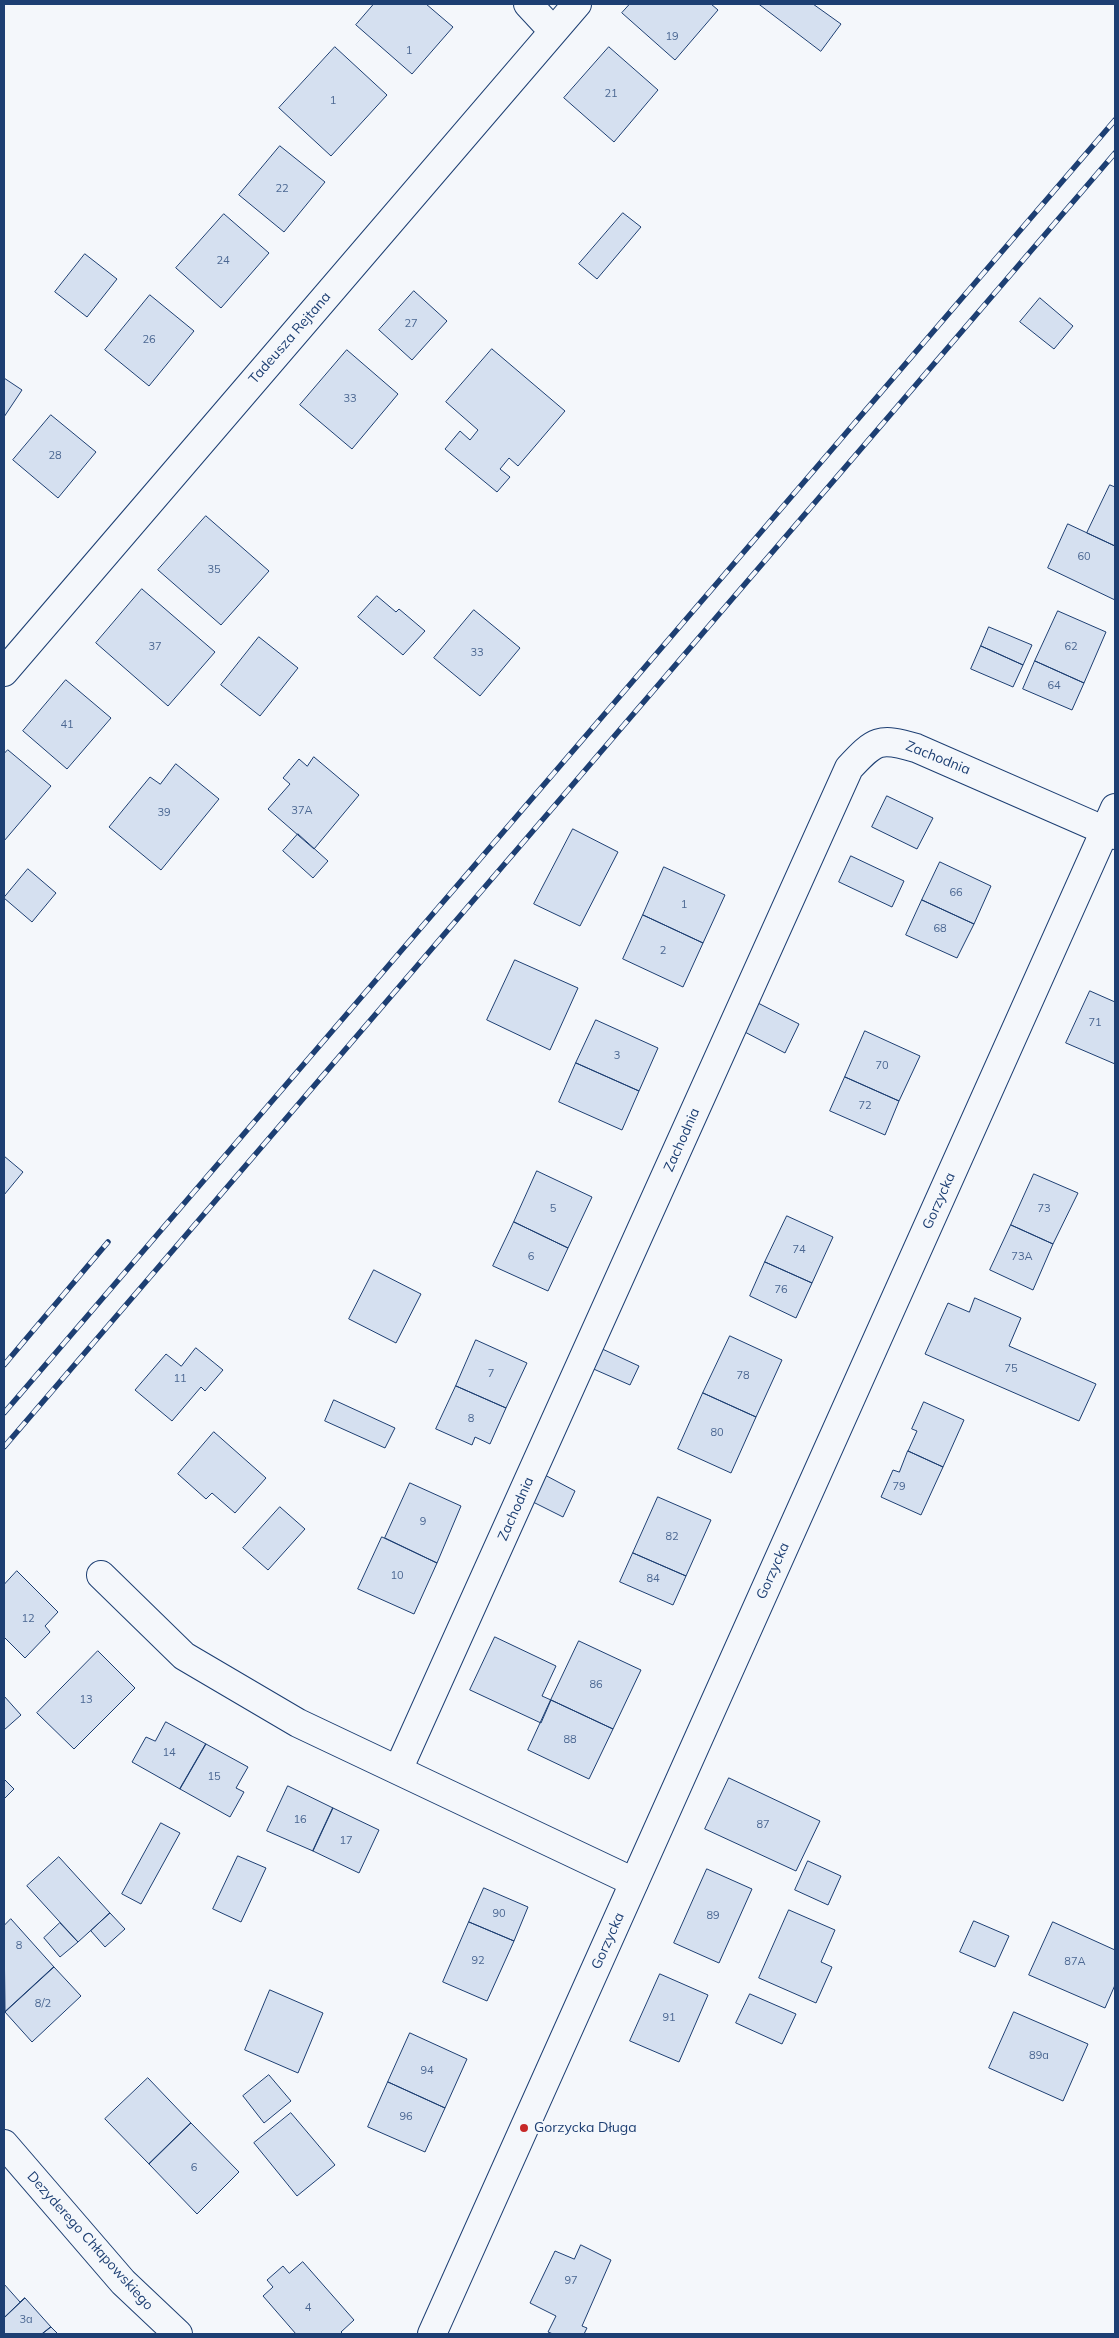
<!DOCTYPE html>
<html>
<head>
<meta charset="utf-8">
<style>
	body { margin:0 }
	#map { position:relative; width:1119px; height:2338px; overflow:hidden; background:#f4f7fb; font-family:Mulish,sans-serif }
	canvas { display:block }
	.frame { position:absolute; inset:0; border:5px solid #1d3f73; pointer-events:none }
</style>
</head>
<body>
<div id="map">
<canvas width="1119" height="2338"></canvas>
<div class="frame"></div>
</div>
<script>
const context = document.querySelector('canvas').getContext('2d');
context.lineJoin = 'round';
function fillPath(path, color) { context.fillStyle = color; context.fill(path, 'evenodd'); }
function trace(path, color, width, dash) { context.strokeStyle = color; context.lineWidth = width; context.lineCap = dash ? 'butt' : 'round'; context.setLineDash(dash || []); context.stroke(path); }
function write(font, color, halo, rows, align = 'center') {
  context.font = font + ' Mulish,sans-serif'; context.lineWidth = 4; context.setLineDash([]); context.textBaseline = 'middle'; context.strokeStyle = halo; context.fillStyle = color; for (const [text, x, y, turn = 0] of rows) {
    context.save(); context.translate(x, y); context.rotate((+turn || 0) * Math.PI / 180); context.textAlign = isNaN(turn) ? turn : align; if (halo) context.strokeText(text, 0, 0); context.fillText(text, 0, 0); context.restore();
  }
}
const building = new Path2D(`
	M 374,4 L 426,4 L 453,27 L 412,74 L 356,25 Z
	M 630,4 L 711,4 L 718,10 L 675,60 L 622,13 Z
	M 759,4 L 813,4 L 841,24 L 821,51 Z
	M 335,47 L 387,95 L 331,156 L 279,108 Z
	M 609,47 L 658,90 L 614,142 L 564,98 Z
	M 280,146 L 325,182 L 284,232 L 239,195 Z
	M 623,213 L 641,227 L 597,279 L 579,264 Z
	M 224,214 L 269,253 L 221,308 L 176,268 Z
	M 85,254 L 117,279 L 87,317 L 55,292 Z
	M 414,291 L 447,321 L 412,360 L 379,330 Z
	M 150,295 L 194,331 L 149,386 L 105,350 Z
	M 1040,298 L 1073,326 L 1054,349 L 1020,322 Z
	M 492,349 L 565,411 L 518,466 L 509,458 L 500,469 L 510,477 L 497,492 L 445,449 L 460,431 L 470,440 L 478,430 L 446,402 Z
	M 347,350 L 398,394 L 352,449 L 300,405 Z
	M 4,378 L 22,390 L 4,417 Z
	M 51,415 L 96,452 L 58,498 L 13,460 Z
	M 1110,485 L 1115,487 L 1115,546 L 1087,533 Z
	M 206,516 L 269,571 L 221,625 L 158,570 Z
	M 1068,524 L 1115,546 L 1115,600 L 1048,568 Z
	M 142,589 L 215,652 L 168,706 L 96,643 Z
	M 377,596 L 396,612 L 399,609 L 425,631 L 403,655 L 358,617 Z
	M 474,610 L 520,648 L 480,696 L 434,658 Z
	M 1058,611 L 1106,632 L 1084,683 L 1035,661 Z
	M 989,627 L 1032,645 L 1023,665 L 981,646 Z
	M 259,637 L 298,668 L 260,716 L 221,685 Z
	M 981,646 L 1023,665 L 1013,687 L 971,669 Z
	M 1035,661 L 1084,683 L 1072,710 L 1023,689 Z
	M 66,680 L 111,718 L 67,769 L 23,731 Z
	M 8,750 L 51,786 L 4,841 L 4,754 Z
	M 314,757 L 359,795 L 314,849 L 268,809 L 290,784 L 283,778 L 299,759 L 307,766 Z
	M 176,764 L 219,799 L 161,870 L 109,827 L 150,777 L 160,784 Z
	M 887,796 L 933,818 L 917,849 L 872,827 Z
	M 573,829 L 618,852 L 580,926 L 534,904 Z
	M 298,834 L 328,861 L 313,878 L 283,851 Z
	M 851,856 L 904,881 L 892,907 L 839,882 Z
	M 940,862 L 991,886 L 974,924 L 922,900 Z
	M 664,867 L 725,895 L 703,943 L 643,915 Z
	M 28,869 L 56,893 L 32,922 L 4,898 Z
	M 922,900 L 974,924 L 957,958 L 906,935 Z
	M 643,915 L 703,943 L 683,987 L 623,959 Z
	M 515,960 L 578,988 L 550,1050 L 487,1020 Z
	M 1090,991 L 1115,1002 L 1115,1064 L 1066,1043 Z
	M 756,1002 L 799,1024 L 785,1053 L 741,1030 Z
	M 596,1020 L 658,1048 L 639,1091 L 576,1063 Z
	M 865,1031 L 920,1056 L 899,1101 L 845,1077 Z
	M 576,1063 L 639,1091 L 622,1130 L 559,1102 Z
	M 845,1077 L 899,1101 L 885,1135 L 830,1111 Z
	M 4,1156 L 23,1172 L 4,1195 Z
	M 537,1171 L 592,1197 L 568,1248 L 514,1222 Z
	M 1034,1174 L 1078,1193 L 1053,1244 L 1011,1225 Z
	M 787,1216 L 833,1237 L 812,1283 L 765,1262 Z
	M 514,1222 L 568,1248 L 548,1291 L 493,1266 Z
	M 1011,1225 L 1053,1244 L 1033,1290 L 990,1270 Z
	M 765,1262 L 812,1283 L 796,1318 L 750,1296 Z
	M 374,1270 L 421,1294 L 396,1343 L 349,1319 Z
	M 975,1298 L 1021,1318 L 1009,1346 L 1096,1384 L 1079,1421 L 925,1354 L 948,1303 L 969,1312 Z
	M 730,1336 L 782,1360 L 756,1417 L 703,1393 Z
	M 476,1340 L 527,1363 L 506,1408 L 456,1386 Z
	M 598,1347 L 639,1366 L 630,1385 L 589,1367 Z
	M 196,1348 L 223,1370 L 205,1391 L 201,1387 L 172,1421 L 135,1390 L 166,1354 L 181,1366 Z
	M 456,1386 L 506,1408 L 490,1444 L 475,1437 L 472,1445 L 436,1429 Z
	M 703,1393 L 756,1417 L 731,1473 L 678,1449 Z
	M 334,1400 L 395,1428 L 385,1448 L 325,1421 Z
	M 924,1402 L 964,1420 L 943,1467 L 908,1451 L 917,1431 L 912,1429 Z
	M 214,1432 L 266,1478 L 235,1513 L 212,1493 L 206,1499 L 178,1474 Z
	M 908,1451 L 943,1467 L 921,1515 L 881,1497 L 893,1470 L 899,1472 Z
	M 543,1474 L 575,1491 L 563,1517 L 529,1500 Z
	M 410,1483 L 461,1506 L 437,1563 L 385,1538 Z
	M 658,1497 L 711,1520 L 686,1576 L 633,1553 Z
	M 280,1507 L 305,1529 L 268,1570 L 243,1548 Z
	M 382,1537 L 437,1563 L 414,1614 L 358,1589 Z
	M 633,1553 L 686,1576 L 673,1605 L 620,1582 Z
	M 17,1571 L 58,1612 L 45,1626 L 50,1632 L 25,1658 L 4,1637 L 4,1585 Z
	M 495,1637 L 556,1666 L 542,1696 L 551,1700 L 541,1723 L 470,1690 Z
	M 579,1641 L 641,1670 L 613,1729 L 551,1700 Z
	M 98,1651 L 135,1688 L 74,1749 L 37,1713 Z
	M 4,1696 L 21,1715 L 4,1730 Z
	M 551,1700 L 613,1729 L 589,1779 L 528,1750 Z
	M 166,1722 L 206,1744 L 180,1789 L 132,1762 L 146,1737 L 155,1741 Z
	M 206,1744 L 248,1767 L 236,1788 L 244,1792 L 230,1817 L 180,1789 Z
	M 729,1778 L 820,1821 L 796,1871 L 705,1829 Z
	M 4,1779 L 14,1789 L 4,1799 Z
	M 288,1786 L 333,1808 L 313,1851 L 267,1831 Z
	M 333,1808 L 379,1830 L 359,1873 L 313,1851 Z
	M 161,1823 L 180,1833 L 141,1904 L 122,1894 Z
	M 238,1856 L 266,1868 L 241,1922 L 213,1909 Z
	M 59,1857 L 110,1913 L 78,1942 L 27,1886 Z
	M 808,1861 L 841,1876 L 828,1905 L 795,1890 Z
	M 707,1869 L 752,1889 L 719,1963 L 674,1943 Z
	M 484,1888 L 528,1907 L 514,1941 L 469,1922 Z
	M 789,1910 L 835,1930 L 821,1962 L 832,1967 L 816,2003 L 759,1978 Z
	M 110,1913 L 125,1929 L 105,1947 L 91,1931 Z
	M 11,1919 L 54,1967 L 5,2012 L 4,1926 Z
	M 974,1921 L 1009,1936 L 995,1967 L 960,1952 Z
	M 469,1922 L 514,1941 L 487,2001 L 443,1982 Z
	M 1053,1922 L 1115,1950 L 1115,1985 L 1105,2008 L 1029,1975 Z
	M 60,1923 L 78,1942 L 60,1957 L 44,1938 Z
	M 54,1967 L 81,1996 L 32,2042 L 5,2012 Z
	M 660,1974 L 708,1995 L 679,2062 L 630,2041 Z
	M 270,1990 L 323,2013 L 298,2073 L 245,2050 Z
	M 750,1994 L 796,2014 L 782,2044 L 736,2023 Z
	M 1014,2012 L 1088,2044 L 1063,2101 L 989,2068 Z
	M 410,2033 L 467,2059 L 445,2108 L 388,2082 Z
	M 269,2075 L 291,2101 L 264,2123 L 243,2096 Z
	M 148,2078 L 191,2123 L 149,2164 L 105,2119 Z
	M 388,2082 L 445,2108 L 425,2152 L 368,2127 Z
	M 291,2113 L 335,2165 L 297,2196 L 254,2143 Z
	M 191,2123 L 239,2172 L 197,2214 L 149,2164 Z
	M 581,2245 L 611,2260 L 582,2326 L 587,2328 L 584,2334 L 553,2334 L 548,2332 L 556,2316 L 530,2303 L 555,2251 L 574,2259 Z
	M 303,2262 L 354,2320 L 341,2332 L 343,2334 L 296,2334 L 263,2296 L 273,2287 L 267,2280 L 283,2266 L 289,2273 Z
	M 4,2284 L 20,2302 L 25,2298 L 4,2318 Z
	M 25,2298 L 51,2327 L 42,2334 L 4,2334 L 4,2318 Z
	M 51,2327 L 58,2334 L 42,2334 Z`);
const street = new Path2D(`
	M 528,4 L 553,31
	M 4,672 L 577,4
	M 101,1575 L 184,1656 L 298,1723 L 634,1882
	M 398,1770 L 849,768 C 875,740 879,737 916,748 L 1115,835`);
const secondary = new Path2D(`
	M 4,2144 L 123,2282 L 178,2334
	M 432,2334 L 1115,808`);
const rail = new Path2D(`
	M 4,1365 L 108,1242
	M 4,1413 L 1115,120
	M 4,1447 L 1115,153`);
const markers = [
	[524,2128,5,"#c62828"]
];
const numberNames = [
	["19",672,37],
	["1",409,51],
	["21",611,94],
	["1",333,101],
	["22",282,189],
	["24",223,261],
	["27",411,324],
	["26",149,340],
	["33",350,399],
	["28",55,456],
	["60",1084,557],
	["35",214,570],
	["37",155,647],
	["62",1071,647],
	["33",477,653],
	["64",1054,686],
	["41",67,725],
	["37A",302,811],
	["39",164,813],
	["66",956,893],
	["1",684,905],
	["68",940,929],
	["2",663,951],
	["71",1095,1023],
	["3",617,1056],
	["70",882,1066],
	["72",865,1106],
	["5",553,1209],
	["73",1044,1209],
	["74",799,1250],
	["6",531,1257],
	["73A",1022,1257],
	["76",781,1290],
	["75",1011,1369],
	["7",491,1374],
	["78",743,1376],
	["11",180,1379],
	["8",471,1419],
	["80",717,1433],
	["79",899,1487],
	["9",423,1522],
	["82",672,1537],
	["10",397,1576],
	["84",653,1579],
	["12",28,1619],
	["86",596,1685],
	["13",86,1700],
	["88",570,1740],
	["14",169,1753],
	["15",214,1777],
	["16",300,1820],
	["87",763,1825],
	["17",346,1841],
	["90",499,1914],
	["89",713,1916],
	["8",19,1946],
	["92",478,1961],
	["87A",1075,1962],
	["8/2",43,2004],
	["91",669,2018],
	["89a",1039,2056],
	["94",427,2071],
	["96",406,2117],
	["6",194,2168],
	["97",571,2281],
	["4",308,2308],
	["3a",26,2320]
];
const streetNames = [
	["Tadeusza Rejtana",290,338,-49],
	["Zachodnia",938,758,22],
	["Zachodnia",682,1140,-66],
	["Gorzycka",939,1201,-66],
	["Zachodnia",516,1509,-66],
	["Gorzycka",773,1571,-66],
	["Gorzycka",608,1941,-66],
	["Dezyderego Chłapowskiego",90,2241,48]
];
const poiNames = [
	["Gorzycka Długa",534,2128]
];
fillPath(building, '#d5e0f0');
trace(building, '#1d3f73', 1);
trace(street, '#1d3f73', 30);
trace(secondary, '#1d3f73', 30);
trace(street, '#f4f7fb', 28);
trace(secondary, '#f4f7fb', 28);
trace(rail, '#1d3f73', 5.5);
trace(rail, '#f4f7fb', 4, [11]);
for (const [x, y, r, color] of markers) { const dot = new Path2D(); dot.arc(x, y, r, 0, 2 * Math.PI); context.fillStyle = color; context.fill(dot); trace(dot, '#f4f7fb', 2); }
write('11px', '#4b6792', null, numberNames);
write('14px', '#1d3f73', '#f4f7fb', streetNames);
write('14px', '#1d3f73', '#f4f7fb', poiNames, 'left');
</script>
</body>
</html>
